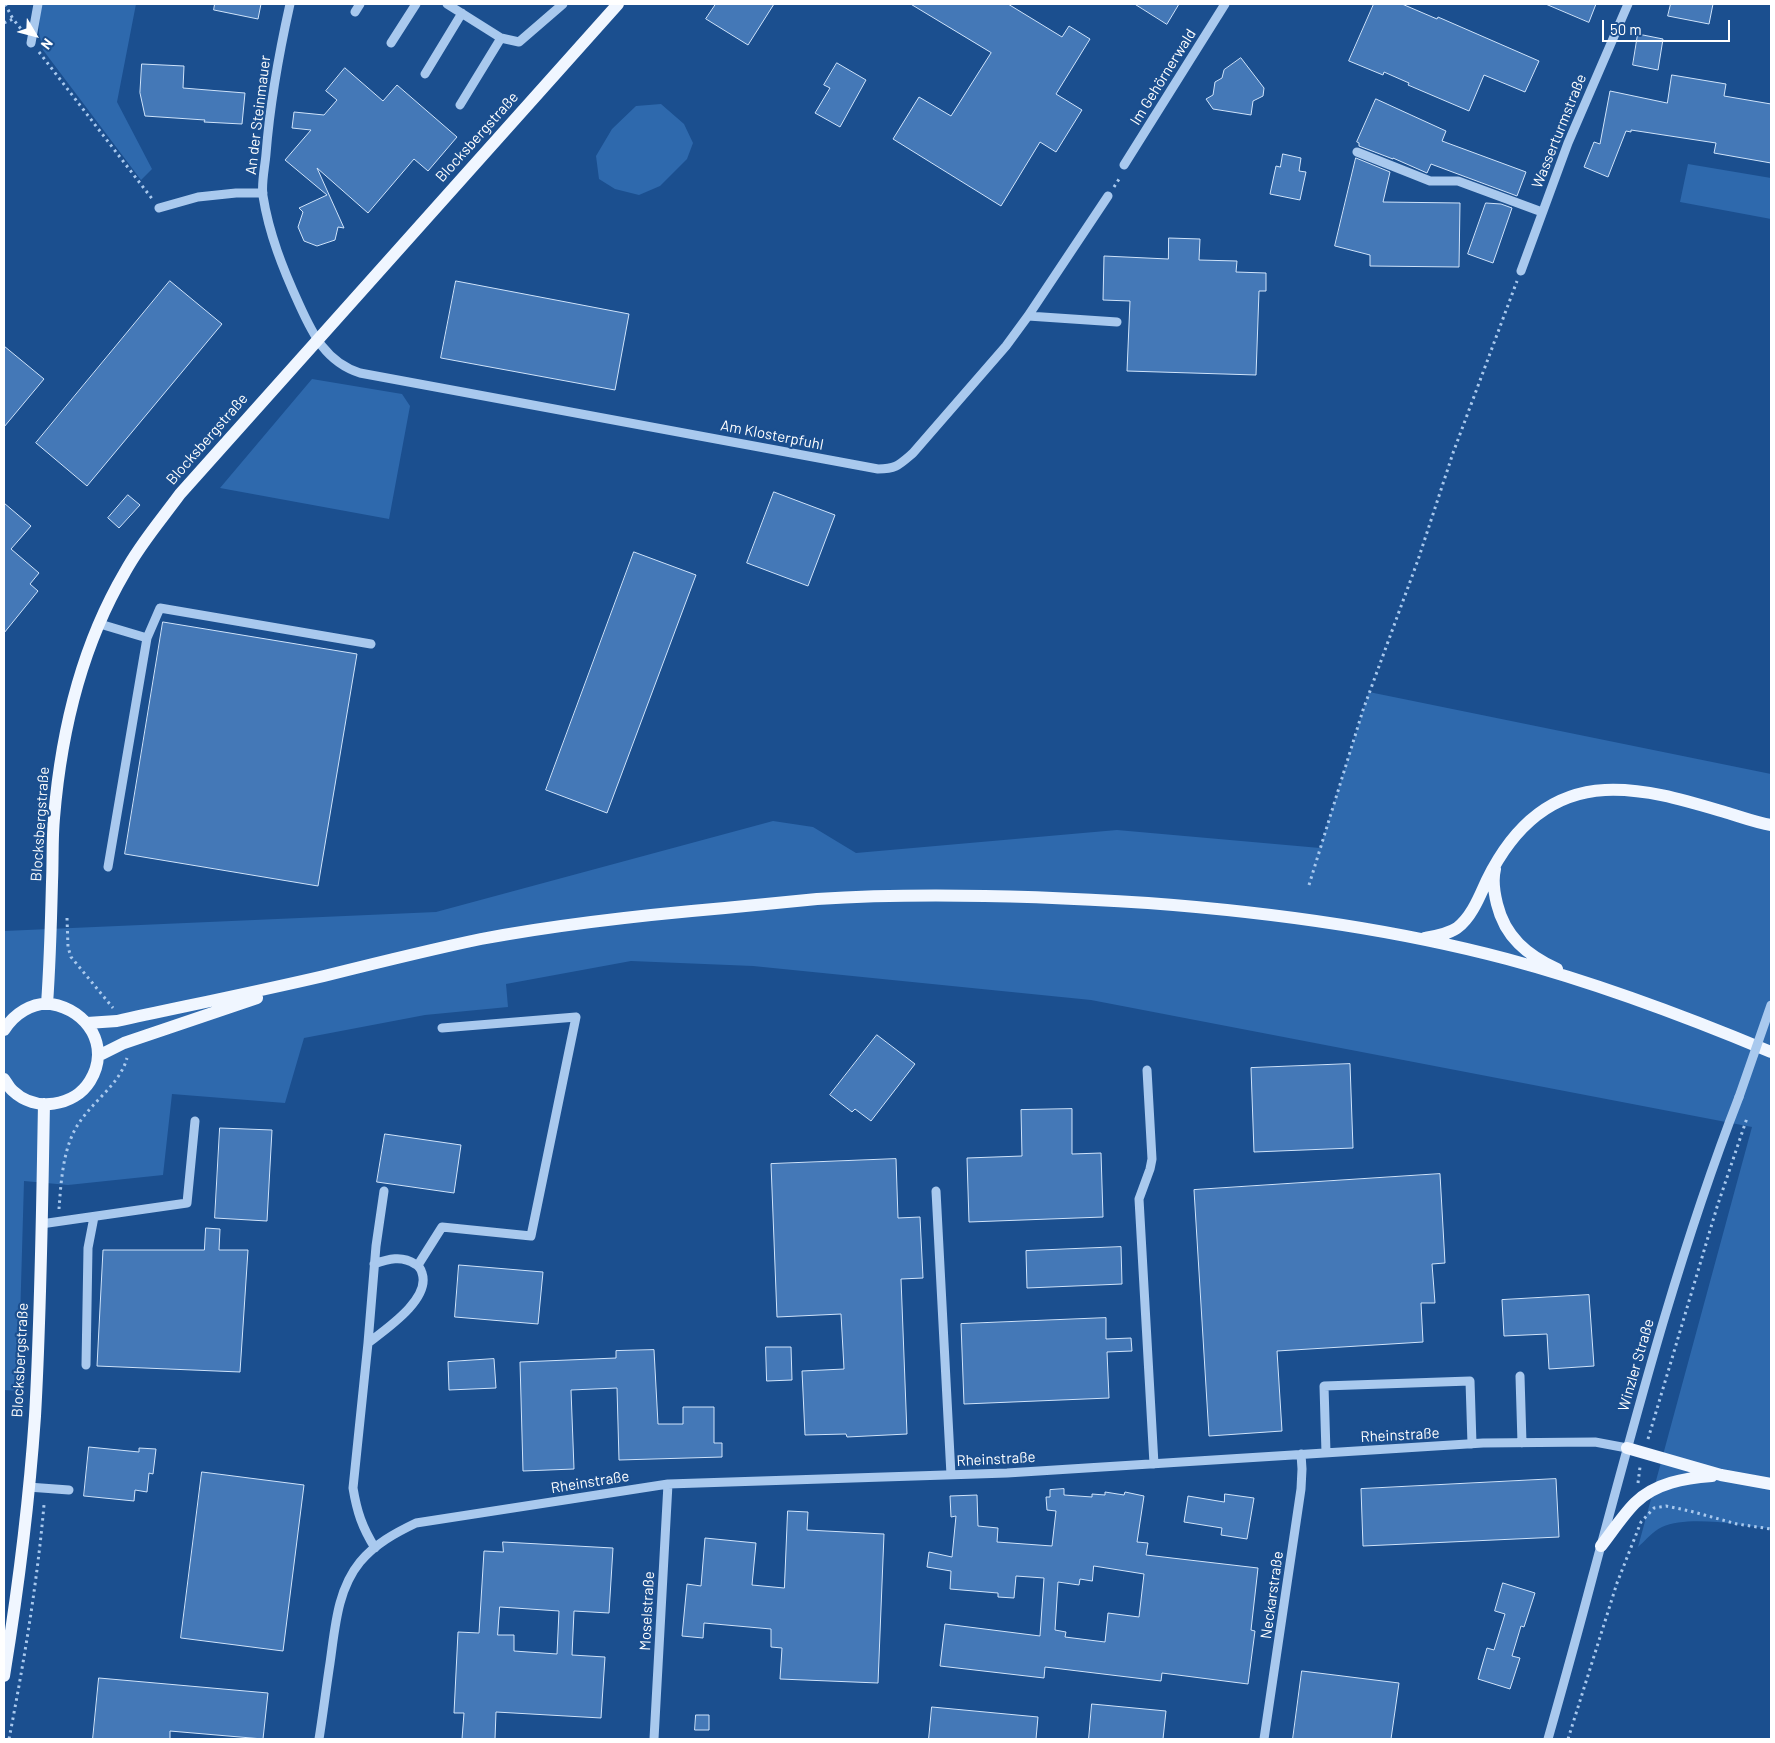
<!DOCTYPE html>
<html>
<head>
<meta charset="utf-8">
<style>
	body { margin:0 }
	#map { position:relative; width:1775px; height:1743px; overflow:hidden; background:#1b4f8f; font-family:Barlow,sans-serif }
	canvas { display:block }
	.frame { position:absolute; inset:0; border:5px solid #fff; pointer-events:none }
	.north { position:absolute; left:10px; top:10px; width:50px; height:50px; -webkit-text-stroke:4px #1b4f8f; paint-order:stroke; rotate:127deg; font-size:14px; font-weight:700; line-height:20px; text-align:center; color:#fff }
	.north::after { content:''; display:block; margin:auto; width:18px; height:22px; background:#fff; clip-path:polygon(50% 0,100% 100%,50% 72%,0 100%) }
	.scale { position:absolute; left:1602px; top:20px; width:128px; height:22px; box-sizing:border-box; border:2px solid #fff; border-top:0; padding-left:6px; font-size:15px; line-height:18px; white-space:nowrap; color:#fff; -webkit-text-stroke:4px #1b4f8f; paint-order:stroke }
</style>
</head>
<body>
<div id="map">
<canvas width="1775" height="1743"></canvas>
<div class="frame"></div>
<div class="north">N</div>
<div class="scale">50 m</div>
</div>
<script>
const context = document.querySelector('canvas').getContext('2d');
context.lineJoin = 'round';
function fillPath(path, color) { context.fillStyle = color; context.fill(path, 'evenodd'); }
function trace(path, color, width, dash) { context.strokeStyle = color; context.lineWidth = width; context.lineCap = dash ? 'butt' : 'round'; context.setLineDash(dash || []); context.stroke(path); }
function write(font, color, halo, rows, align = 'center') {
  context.font = font + ' Barlow,sans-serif'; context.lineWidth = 4.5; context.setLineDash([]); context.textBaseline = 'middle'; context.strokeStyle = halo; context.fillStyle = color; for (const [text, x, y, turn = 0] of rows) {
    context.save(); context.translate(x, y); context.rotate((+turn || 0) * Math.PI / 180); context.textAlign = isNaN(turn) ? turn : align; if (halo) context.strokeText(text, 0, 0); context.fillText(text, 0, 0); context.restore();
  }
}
const green = new Path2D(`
	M 40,4 L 136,4 L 117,102 L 152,169 L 141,180 L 43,50 L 39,33 Z
	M 661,104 L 684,124 L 693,143 L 687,159 L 660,186 L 639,195 L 615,189 L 599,179 L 596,156 L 612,129 L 636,106 Z
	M 1688,164 L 1771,178 L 1771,219 L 1680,202 Z
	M 312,379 L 402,394 L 410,406 L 389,519 L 220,488 Z
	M 1369,692 L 1771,774 L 1771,1529 C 1742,1525 1689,1515 1662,1527 C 1653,1531 1645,1541 1638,1547 L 1752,1127 L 1091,1000 L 753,966 L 631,961 L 506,984 L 508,1007 L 425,1015 L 304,1038 L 285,1103 L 172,1094 L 163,1175 L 68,1185 L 24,1181 L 18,1391 L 4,1390 L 4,931 L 436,912 L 773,821 L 813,827 L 856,853 L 1117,830 L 1320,848 Z`);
const building = new Path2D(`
	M 215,4 L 261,4 L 258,19 L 214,10 Z
	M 716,4 L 774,4 L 748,45 L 706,19 Z
	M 911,4 L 1008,4 L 1062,37 L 1069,26 L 1090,39 L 1056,94 L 1082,110 L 1056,152 L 1040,142 L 1001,206 L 893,139 L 919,97 L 951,116 L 991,53 Z
	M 1135,4 L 1179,4 L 1167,24 Z
	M 1374,4 L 1402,4 L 1437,19 L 1438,17 L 1539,61 L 1525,92 L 1484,75 L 1469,111 L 1408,85 L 1409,83 L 1384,72 L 1383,75 L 1349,61 Z
	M 1546,4 L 1596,4 L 1589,22 Z
	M 1671,4 L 1713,4 L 1709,24 L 1668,16 Z
	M 1638,34 L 1663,39 L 1658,70 L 1633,65 Z
	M 1241,58 L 1264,88 L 1263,96 L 1253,101 L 1251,115 L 1213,109 L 1206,99 L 1213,95 L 1215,82 L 1222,78 L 1224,70 Z
	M 837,63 L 866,80 L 840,127 L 815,113 L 830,88 L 824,85 Z
	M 142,64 L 184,66 L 183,88 L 245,93 L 242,124 L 204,122 L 205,120 L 145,116 L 140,93 Z
	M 345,68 L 383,101 L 397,85 L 457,137 L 428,171 L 414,159 L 368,213 L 317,168 L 344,228 L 338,227 L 335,240 L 317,246 L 304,241 L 298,227 L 303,212 L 299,208 L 327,195 L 285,160 L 311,130 L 292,128 L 294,112 L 324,115 L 337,100 L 326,91 Z
	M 1672,75 L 1726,84 L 1724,96 L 1771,104 L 1771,163 L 1714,153 L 1716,143 L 1631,130 L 1631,132 L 1626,131 L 1608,177 L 1584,167 L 1594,142 L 1600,144 L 1610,91 L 1667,103 Z
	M 1376,99 L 1446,131 L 1442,141 L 1526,172 L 1517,196 L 1431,164 L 1427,173 L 1393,158 L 1393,159 L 1359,146 L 1359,143 L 1357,142 Z
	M 1283,154 L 1301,158 L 1299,171 L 1306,172 L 1300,200 L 1270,194 L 1276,166 L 1280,167 Z
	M 1356,158 L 1390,172 L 1383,202 L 1460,203 L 1459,267 L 1370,266 L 1370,255 L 1335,246 Z
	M 1486,203 L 1501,204 L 1512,208 L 1493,263 L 1468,254 Z
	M 1169,238 L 1200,239 L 1199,260 L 1237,261 L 1236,272 L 1266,273 L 1266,291 L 1259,291 L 1256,375 L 1127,371 L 1130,301 L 1103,300 L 1104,256 L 1168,259 Z
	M 170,281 L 222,324 L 87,486 L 36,443 Z
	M 456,281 L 629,314 L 615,390 L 441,358 Z
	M 4,346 L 44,379 L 4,427 Z
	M 774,492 L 835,515 L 808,586 L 747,563 Z
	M 128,495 L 140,505 L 119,528 L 108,518 Z
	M 4,503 L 31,526 L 11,549 L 39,573 L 30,584 L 38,591 L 4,633 Z
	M 634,552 L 696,575 L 607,813 L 546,790 Z
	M 163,622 L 357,654 L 318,886 L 125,854 Z
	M 877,1035 L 915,1064 L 871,1121 L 855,1109 L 852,1112 L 830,1095 Z
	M 1350,1064 L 1353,1148 L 1254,1152 L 1251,1068 Z
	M 1072,1109 L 1072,1154 L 1101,1153 L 1103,1217 L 969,1222 L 967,1158 L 1022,1156 L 1021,1110 Z
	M 220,1128 L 272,1130 L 267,1221 L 215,1218 Z
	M 385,1134 L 461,1145 L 454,1193 L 377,1182 Z
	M 896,1159 L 898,1218 L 920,1217 L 923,1278 L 901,1279 L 907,1434 L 847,1437 L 846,1434 L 805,1435 L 802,1371 L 844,1369 L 841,1314 L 777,1317 L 771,1164 Z
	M 1440,1174 L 1445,1263 L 1432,1264 L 1435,1303 L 1421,1303 L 1423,1342 L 1277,1351 L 1282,1431 L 1209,1436 L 1194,1190 Z
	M 206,1228 L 220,1229 L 219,1250 L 248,1250 L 240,1372 L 97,1366 L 103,1250 L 204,1250 Z
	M 1121,1247 L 1122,1284 L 1027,1288 L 1026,1251 Z
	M 459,1265 L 543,1272 L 538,1324 L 455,1317 Z
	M 1589,1295 L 1594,1366 L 1549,1369 L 1547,1334 L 1504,1336 L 1502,1300 Z
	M 1106,1318 L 1106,1339 L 1131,1338 L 1132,1351 L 1107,1352 L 1109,1398 L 964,1404 L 961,1324 Z
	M 766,1347 L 791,1347 L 792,1380 L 767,1381 Z
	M 654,1350 L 658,1424 L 683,1424 L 683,1407 L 714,1407 L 714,1443 L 722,1443 L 722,1457 L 619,1460 L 617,1388 L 571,1390 L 574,1469 L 523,1471 L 520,1362 L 616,1358 L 616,1351 Z
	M 494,1359 L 496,1388 L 449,1390 L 448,1362 Z
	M 89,1447 L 139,1452 L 139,1448 L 156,1449 L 153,1474 L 149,1473 L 147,1492 L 135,1490 L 134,1501 L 84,1496 Z
	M 202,1472 L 304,1485 L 283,1651 L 181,1638 Z
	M 1556,1479 L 1559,1537 L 1363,1546 L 1361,1489 Z
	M 1064,1489 L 1064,1495 L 1092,1497 L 1092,1494 L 1105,1495 L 1105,1492 L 1124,1495 L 1125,1492 L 1144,1496 L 1137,1542 L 1148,1543 L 1146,1555 L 1258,1568 L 1251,1630 L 1255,1631 L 1248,1684 L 1162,1673 L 1161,1681 L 1045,1667 L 1044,1678 L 940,1666 L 945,1624 L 1040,1636 L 1044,1578 L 1016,1576 L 1014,1598 L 998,1597 L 998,1593 L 950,1589 L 951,1571 L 927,1567 L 929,1552 L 952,1557 L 956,1516 L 951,1517 L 950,1496 L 977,1495 L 978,1526 L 998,1528 L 997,1542 L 1052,1546 L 1056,1511 L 1047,1510 L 1046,1497 L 1050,1497 L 1050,1490 ZM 1094,1566 L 1144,1574 L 1139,1617 L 1108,1613 L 1105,1642 L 1065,1637 L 1066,1632 L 1055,1630 L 1058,1582 L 1079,1585 L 1080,1579 L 1092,1581 Z
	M 1225,1494 L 1254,1498 L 1247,1539 L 1221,1535 L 1222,1528 L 1184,1522 L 1188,1496 L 1224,1502 Z
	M 788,1511 L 808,1512 L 807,1530 L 884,1534 L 878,1683 L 780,1679 L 782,1648 L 771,1647 L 771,1629 L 704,1623 L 703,1638 L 682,1636 L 687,1584 L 701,1586 L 705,1538 L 756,1543 L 752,1585 L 784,1588 Z
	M 503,1542 L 613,1548 L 609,1613 L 574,1611 L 572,1655 L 605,1657 L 601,1718 L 496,1712 L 495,1739 L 462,1739 L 464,1713 L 454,1713 L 458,1632 L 479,1633 L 484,1551 L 503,1552 ZM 500,1607 L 559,1611 L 557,1654 L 514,1651 L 514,1635 L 498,1635 Z
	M 1503,1583 L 1535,1593 L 1524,1627 L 1521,1626 L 1512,1656 L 1520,1658 L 1510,1689 L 1478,1679 L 1487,1648 L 1494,1650 L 1505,1614 L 1495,1611 Z
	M 1302,1671 L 1399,1683 L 1391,1739 L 1293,1739 Z
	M 99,1678 L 268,1693 L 263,1739 L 170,1731 L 170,1739 L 93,1739 Z
	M 1092,1704 L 1166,1711 L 1163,1739 L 1089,1739 Z
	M 932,1707 L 1038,1717 L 1036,1739 L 929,1739 Z
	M 696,1715 L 709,1715 L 709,1730 L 695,1730 Z`);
const path = new Path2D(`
	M 5,4 L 13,19
	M 4,23 L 13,19 L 21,29
	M 39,52 L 153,200
	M 1114,187 L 1121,176
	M 1309,885 L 1363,710 L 1418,560 L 1453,453 L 1517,281
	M 67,918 L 68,947 L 71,957 L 113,1008
	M 59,1209 C 61,1182 63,1146 79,1123 C 93,1101 120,1084 127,1058
	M 1648,1439 L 1717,1207 L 1747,1118
	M 1638,1483 L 1640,1467
	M 9,1739 C 24,1662 37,1584 44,1505
	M 1568,1739 L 1617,1583 L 1641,1522 L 1654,1508 L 1666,1506 L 1690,1511 L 1737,1524 L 1771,1529`);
const minor = new Path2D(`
	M 290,4 C 279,53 270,103 266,154 C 265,167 261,183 263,196 C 269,234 283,269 299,304 C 313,335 326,362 360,373 L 878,469 C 896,469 899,465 913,453 L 1006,346 L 1028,316 L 1108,196
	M 447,4 L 501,38 L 519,42 L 563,4
	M 355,12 L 360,4
	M 31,43 L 38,4
	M 391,43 L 416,4
	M 425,74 L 462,13
	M 460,105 L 501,38
	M 1357,152 L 1430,181 L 1458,181 L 1542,212
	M 1124,165 L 1225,4
	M 159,208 L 198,197 L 236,193 L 263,193
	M 1521,271 L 1568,143 L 1628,4
	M 1028,316 L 1117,322
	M 100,624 L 147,638 L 108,867
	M 147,638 L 160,608 L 371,644
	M 1147,1070 L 1152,1159 L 1150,1169 L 1139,1199 L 1154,1464
	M 936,1191 L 951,1475
	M 41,1224 L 187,1203 L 195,1121
	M 418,1265 L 442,1227 L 531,1236 L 576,1017 L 442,1028
	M 368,1343 C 386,1329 431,1299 422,1273 C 421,1269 419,1266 415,1264 C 402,1255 388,1259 374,1264
	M 86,1365 L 88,1248 L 94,1217
	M 1520,1376 L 1522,1443
	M 1326,1453 L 1324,1386 L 1470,1381 L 1472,1444
	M 28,1487 L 69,1490
	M 375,1548 C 362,1527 357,1512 353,1488 L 368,1343 L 376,1246 L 384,1191
	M 319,1739 C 323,1714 326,1689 330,1663 C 335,1629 337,1590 360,1562 C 375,1544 395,1533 416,1523 L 668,1484 L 1007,1473 L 1483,1443 L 1595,1442 L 1627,1448
	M 654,1739 L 668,1484
	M 1264,1739 L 1301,1489 L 1302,1469 L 1301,1454
	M 1548,1739 C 1563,1686 1578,1632 1592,1579 C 1636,1416 1678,1254 1739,1097`);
const major = new Path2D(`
	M 1495,869 C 1492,881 1494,892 1497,904 C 1505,937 1527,955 1557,969
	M 1425,938 C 1436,936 1448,934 1457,928 C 1472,917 1480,895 1487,880 C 1511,831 1547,793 1605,790 C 1648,788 1690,802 1731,814 C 1744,818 1758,823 1771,825
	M 47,1004 C 50,963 51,923 52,882 C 53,861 52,839 54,818 C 61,732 81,647 125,572 C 140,544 161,520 180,494 L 618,4
	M 87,1023 L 117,1021 C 186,1006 255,992 324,976 C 376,963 428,950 481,939 C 561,924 643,915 725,908 C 755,905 786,902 817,899 C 927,892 1038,896 1148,903 C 1269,912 1390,928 1507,959 C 1597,983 1685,1016 1771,1052
	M 4,1030 C 14,1014 32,1002 51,1004 C 88,1010 111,1047 90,1081 C 74,1107 35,1112 13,1091 C 9,1088 7,1083 4,1079
	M 98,1056 L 124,1043 L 257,998
	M 1627,1448 L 1721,1475 L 1771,1484
	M 1601,1546 C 1612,1532 1623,1515 1635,1503 C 1655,1483 1685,1478 1712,1476
	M 4,1676 C 18,1590 29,1503 35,1416 C 41,1312 42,1208 44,1104`);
const minorBridge = new Path2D(`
	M 1739,1097 L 1771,1005`);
const streetNames = [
	["Im Gehörnerwald",1163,77,-58],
	["An der Steinmauer",258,115,-83],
	["Wasserturmstraße",1559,131,-68],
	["Blocksbergstraße",477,137,-48],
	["Am Klosterpfuhl",772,435,11],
	["Blocksbergstraße",207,439,-49],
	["Blocksbergstraße",40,824,-86],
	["Blocksbergstraße",20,1360,-87],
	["Winzler Straße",1636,1365,-74],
	["Rheinstraße",1400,1435,-3],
	["Rheinstraße",996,1459,-3],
	["Rheinstraße",590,1482,-9],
	["Neckarstraße",1272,1595,-82],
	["Moselstraße",647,1611,-87]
];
fillPath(green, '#2e69ad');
fillPath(building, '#4478b7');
trace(building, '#cfe3fa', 1);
trace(path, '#a9c9ee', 3, [2.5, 4]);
trace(minor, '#a9c9ee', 9);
trace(major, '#f0f6ff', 12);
trace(minorBridge, '#a9c9ee', 9);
write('15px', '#fff', '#1b4f8f', streetNames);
</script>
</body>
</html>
